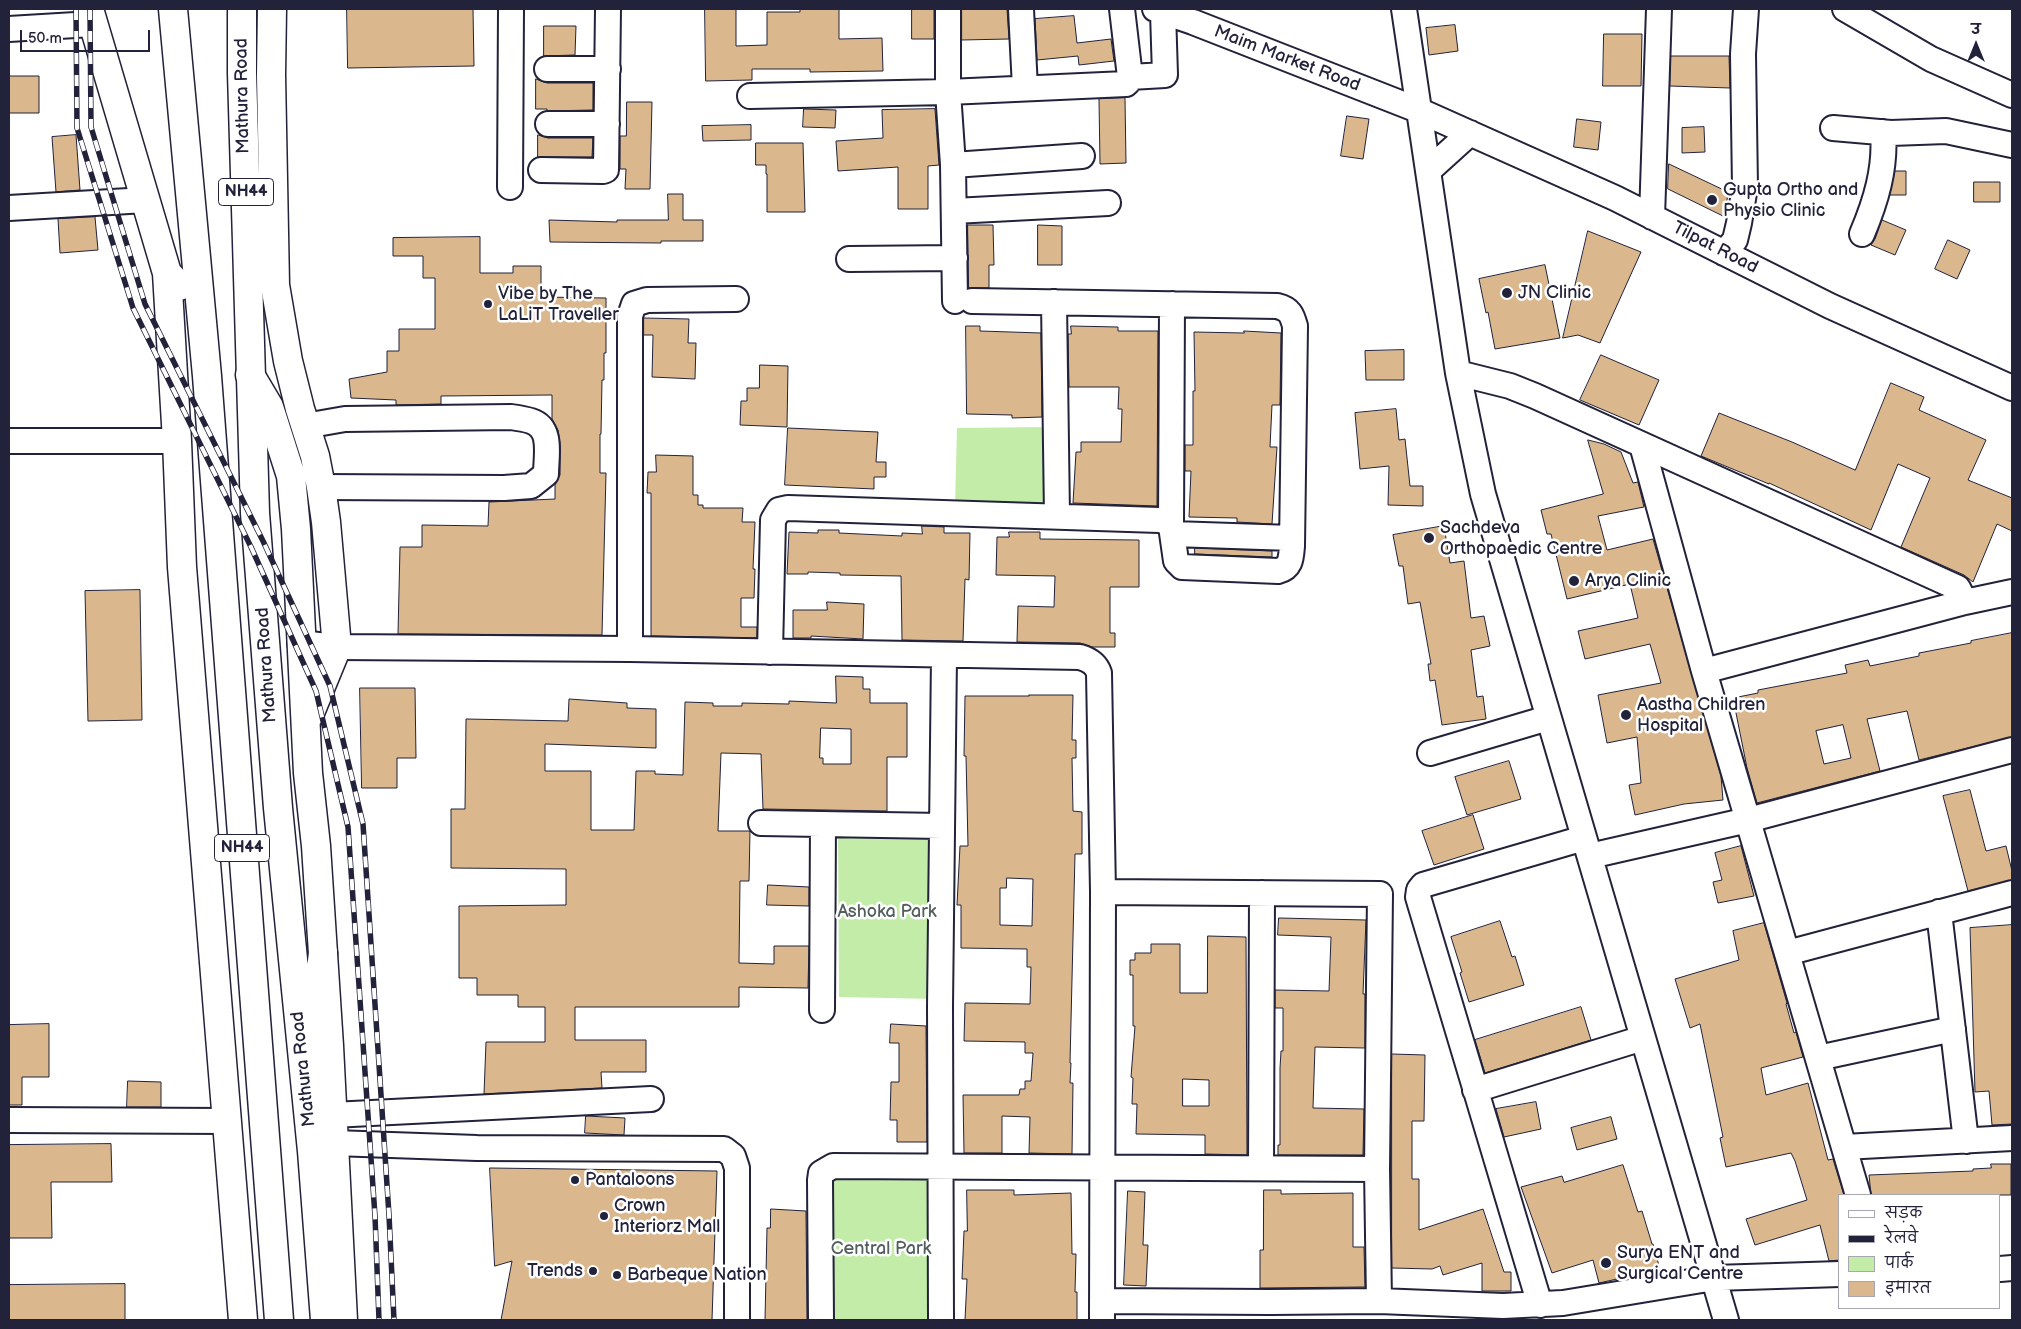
<!DOCTYPE html>
<html>
<head>
<meta charset="utf-8">
<style>
	body { margin:0 }
	#map { position:relative; width:2021px; height:1329px; overflow:hidden; background:#fff; font-family:"Balsamiq Sans","Playpen Sans Deva",sans-serif }
	canvas { display:block }
	.frame { position:absolute; inset:0; border:10px solid #22223b; pointer-events:none }
	.legend { position:absolute; left:1838px; top:1194px; width:162px; height:115px; box-sizing:border-box; background:#fff; border:1px solid #a7a7b1; margin:0; padding:6px 9px; list-style:none; font-size:15px; color:#22223b }
	.legend li { display:flex; align-items:center; gap:10px; height:25px }
	.legend b { width:25px; border:1px solid #a7a7b1 }
	.north { position:absolute; left:1951px; top:20px; width:50px; height:50px; -webkit-text-stroke:4px #fff; paint-order:stroke; rotate:0deg; font-size:14px; font-weight:700; line-height:20px; text-align:center; color:#22223b }
	.north::after { content:''; display:block; margin:auto; width:18px; height:22px; background:#22223b; clip-path:polygon(50% 0,100% 100%,50% 72%,0 100%) }
	.scale { position:absolute; left:20px; top:30px; width:130px; height:22px; box-sizing:border-box; border:2px solid #22223b; border-top:0; padding-left:6px; font-size:15px; line-height:18px; white-space:nowrap; color:#22223b; -webkit-text-stroke:4px #fff; paint-order:stroke }
</style>
</head>
<body>
<div id="map">
<canvas width="2021" height="1329"></canvas>
<div class="frame"></div>
<ul class="legend">
<li><b style="height:6px;background:#fff"></b>सड़क</li>
<li><b style="height:6px;background:#22223b"></b>रेलवे</li>
<li><b style="height:14px;background:#c2eca8"></b>पार्क</li>
<li><b style="height:14px;background:#dab78c"></b>इमारत</li>
</ul>
<div class="north">उ</div>
<div class="scale">50 m</div>
</div>
<script>
const context = document.querySelector('canvas').getContext('2d');
context.lineJoin = 'round';
function fillPath(path, color) { context.fillStyle = color; context.fill(path, 'evenodd'); }
function trace(path, color, width, dash) { context.strokeStyle = color; context.lineWidth = width; context.lineCap = dash ? 'butt' : 'round'; context.setLineDash(dash || []); context.stroke(path); }
function write(font, color, halo, rows, align = 'center') {
  context.font = font + ' "Balsamiq Sans",sans-serif'; context.lineWidth = 5; context.setLineDash([]); context.textBaseline = 'middle'; context.strokeStyle = halo; context.fillStyle = color; for (const [text, x, y, turn = 0] of rows) {
    context.save(); context.translate(x, y); context.rotate((+turn || 0) * Math.PI / 180); context.textAlign = isNaN(turn) ? turn : align; if (halo) context.strokeText(text, 0, 0); context.fillText(text, 0, 0); context.restore();
  }
}
const green = new Path2D(`
	M 1048,427 L 1047,508 L 955,507 L 957,428 Z
	M 838,832 L 932,832 L 937,999 L 839,997 Z
	M 828,1177 L 932,1177 L 932,1320 L 830,1320 Z`);
const building = new Path2D(`
	M 347,9 L 473,9 L 474,66 L 348,68 Z
	M 705,9 L 736,9 L 736,46 L 767,45 L 767,12 L 800,12 L 800,9 L 839,9 L 839,39 L 882,38 L 883,71 L 810,72 L 810,69 L 752,69 L 752,80 L 706,81 Z
	M 912,9 L 934,9 L 934,39 L 912,39 Z
	M 962,9 L 1007,9 L 1009,39 L 962,40 Z
	M 1074,16 L 1077,43 L 1111,39 L 1114,61 L 1079,65 L 1078,56 L 1037,60 L 1035,19 Z
	M 1455,25 L 1458,51 L 1429,55 L 1426,28 Z
	M 544,26 L 576,26 L 575,55 L 544,56 Z
	M 1604,34 L 1642,34 L 1641,86 L 1603,86 Z
	M 1671,56 L 1729,56 L 1730,88 L 1670,86 Z
	M 9,76 L 39,76 L 39,113 L 9,113 Z
	M 536,79 L 547,83 L 593,83 L 593,110 L 547,111 L 547,109 L 536,109 Z
	M 1125,98 L 1126,163 L 1100,164 L 1099,99 Z
	M 627,102 L 652,102 L 650,189 L 625,189 L 626,169 L 620,169 L 620,136 L 626,136 Z
	M 804,109 L 836,110 L 835,128 L 803,127 Z
	M 935,109 L 939,165 L 928,166 L 928,209 L 898,209 L 898,167 L 838,171 L 836,141 L 883,138 L 882,110 Z
	M 1347,116 L 1369,119 L 1363,159 L 1341,156 Z
	M 1577,119 L 1601,122 L 1598,150 L 1574,147 Z
	M 751,125 L 751,140 L 703,141 L 702,126 Z
	M 1704,127 L 1705,152 L 1682,153 L 1682,128 Z
	M 76,135 L 80,190 L 56,192 L 52,137 Z
	M 538,135 L 548,138 L 593,138 L 592,157 L 538,157 Z
	M 756,143 L 803,143 L 805,212 L 767,212 L 767,174 L 766,174 L 766,165 L 756,165 Z
	M 1669,164 L 1728,192 L 1725,217 L 1668,189 Z
	M 1895,171 L 1906,171 L 1906,195 L 1890,195 Z
	M 1974,182 L 2000,182 L 2000,202 L 1974,202 Z
	M 668,194 L 683,194 L 683,220 L 703,220 L 703,241 L 661,241 L 661,243 L 550,242 L 549,220 L 617,222 L 617,220 L 668,220 Z
	M 95,217 L 98,250 L 60,253 L 58,219 Z
	M 1882,220 L 1906,230 L 1895,255 L 1871,245 L 1875,239 Z
	M 968,225 L 993,225 L 994,265 L 989,265 L 989,288 L 969,288 Z
	M 1038,225 L 1062,226 L 1062,265 L 1038,265 Z
	M 1588,231 L 1641,252 L 1600,343 L 1578,335 L 1563,338 Z
	M 480,237 L 480,273 L 513,273 L 513,266 L 541,266 L 541,297 L 606,298 L 606,353 L 604,353 L 604,380 L 602,380 L 601,434 L 600,434 L 600,473 L 606,473 L 602,635 L 398,634 L 400,547 L 422,547 L 422,525 L 488,526 L 489,502 L 555,499 L 555,485 L 560,475 L 560,443 L 558,430 L 552,419 L 552,395 L 441,396 L 441,404 L 396,405 L 396,400 L 351,398 L 349,379 L 387,372 L 387,351 L 399,351 L 399,329 L 435,329 L 435,278 L 423,278 L 423,256 L 393,256 L 393,238 Z
	M 1948,240 L 1970,250 L 1957,279 L 1935,269 Z
	M 1545,265 L 1560,338 L 1495,349 L 1488,312 L 1486,313 L 1479,279 Z
	M 644,318 L 689,319 L 688,343 L 696,343 L 695,379 L 652,377 L 653,335 L 644,335 Z
	M 966,326 L 980,326 L 980,331 L 1041,333 L 1042,417 L 1012,418 L 1012,415 L 967,414 Z
	M 1071,326 L 1118,327 L 1118,331 L 1158,331 L 1157,506 L 1073,503 L 1076,452 L 1081,452 L 1081,442 L 1121,442 L 1122,409 L 1118,409 L 1119,387 L 1069,387 L 1068,334 L 1071,334 Z
	M 1244,331 L 1281,333 L 1280,405 L 1272,405 L 1270,447 L 1277,447 L 1272,524 L 1237,522 L 1237,518 L 1189,517 L 1191,471 L 1185,471 L 1185,445 L 1193,445 L 1193,391 L 1195,391 L 1194,332 L 1244,333 Z
	M 1404,350 L 1404,380 L 1366,380 L 1365,351 Z
	M 1601,355 L 1659,380 L 1639,425 L 1580,400 Z
	M 760,365 L 788,366 L 787,427 L 740,425 L 741,401 L 747,401 L 747,388 L 759,388 Z
	M 1891,383 L 1924,397 L 1919,410 L 1986,440 L 1968,480 L 2012,498 L 2012,531 L 1997,524 L 1973,582 L 1964,575 L 1901,547 L 1930,478 L 1898,464 L 1871,530 L 1769,483 L 1769,484 L 1701,456 L 1719,413 L 1792,442 L 1855,470 Z
	M 1396,409 L 1399,440 L 1405,439 L 1410,486 L 1423,486 L 1423,506 L 1388,505 L 1389,466 L 1360,469 L 1355,413 Z
	M 788,428 L 878,432 L 876,462 L 886,462 L 886,477 L 874,477 L 874,489 L 785,485 Z
	M 1588,440 L 1604,444 L 1621,452 L 1633,483 L 1638,482 L 1644,507 L 1598,516 L 1607,550 L 1653,539 L 1721,776 L 1723,800 L 1684,804 L 1635,815 L 1629,785 L 1641,783 L 1637,737 L 1607,743 L 1598,695 L 1661,683 L 1650,644 L 1585,659 L 1578,631 L 1638,618 L 1630,584 L 1567,599 L 1551,534 L 1547,534 L 1541,510 L 1603,494 Z
	M 656,455 L 693,456 L 693,495 L 698,495 L 698,505 L 703,505 L 703,508 L 743,508 L 742,522 L 755,522 L 753,569 L 755,569 L 754,598 L 741,598 L 741,627 L 757,627 L 757,638 L 651,636 L 651,493 L 647,493 L 648,472 L 656,472 Z
	M 922,526 L 944,527 L 944,533 L 970,533 L 969,580 L 965,579 L 963,641 L 902,640 L 901,576 L 840,575 L 840,573 L 808,572 L 808,574 L 787,574 L 789,532 L 818,533 L 818,530 L 839,530 L 839,533 L 902,536 L 902,533 L 922,534 Z
	M 1444,526 L 1450,563 L 1464,561 L 1471,618 L 1484,616 L 1490,646 L 1471,650 L 1477,697 L 1483,696 L 1486,719 L 1442,725 L 1435,680 L 1430,681 L 1428,664 L 1431,664 L 1420,602 L 1408,604 L 1403,566 L 1399,566 L 1393,535 Z
	M 1009,532 L 1040,532 L 1040,539 L 1139,540 L 1139,587 L 1110,587 L 1110,633 L 1115,633 L 1115,647 L 1092,647 L 1080,643 L 1017,642 L 1018,606 L 1054,607 L 1055,576 L 996,575 L 997,537 L 1009,537 Z
	M 1195,548 L 1272,551 L 1272,557 L 1195,554 Z
	M 140,590 L 142,720 L 88,721 L 85,591 Z
	M 827,602 L 864,604 L 863,639 L 811,636 L 811,638 L 793,638 L 793,610 L 827,610 Z
	M 2012,633 L 2012,737 L 1919,760 L 1907,711 L 1867,719 L 1880,771 L 1757,803 L 1747,768 L 1733,698 L 1758,693 L 1758,690 L 1847,673 L 1845,665 L 1868,660 L 1870,666 L 1919,656 L 1919,653 L 1971,643 L 1971,641 ZM 1843,725 L 1851,758 L 1824,764 L 1816,731 Z
	M 836,676 L 863,677 L 863,689 L 870,689 L 870,703 L 907,703 L 907,757 L 887,757 L 887,811 L 763,809 L 761,754 L 721,753 L 718,831 L 750,831 L 749,881 L 740,881 L 739,963 L 774,964 L 774,946 L 809,946 L 808,988 L 739,987 L 739,1007 L 575,1007 L 575,1040 L 646,1040 L 646,1072 L 601,1072 L 602,1088 L 484,1094 L 486,1042 L 545,1042 L 545,1007 L 518,1007 L 518,995 L 477,995 L 477,978 L 459,978 L 459,906 L 566,905 L 566,869 L 451,868 L 451,809 L 465,809 L 466,719 L 568,721 L 569,699 L 627,703 L 627,708 L 656,709 L 656,748 L 545,744 L 545,771 L 591,771 L 591,830 L 634,830 L 636,771 L 655,771 L 655,774 L 683,775 L 685,702 L 713,703 L 713,706 L 742,706 L 742,703 L 789,704 L 789,701 L 836,703 ZM 821,728 L 851,729 L 851,764 L 823,764 L 823,758 L 820,758 Z
	M 360,688 L 415,688 L 416,758 L 397,758 L 397,788 L 362,788 Z
	M 1029,695 L 1073,695 L 1072,740 L 1076,740 L 1076,758 L 1072,758 L 1073,811 L 1082,812 L 1082,854 L 1075,854 L 1070,1063 L 1071,1063 L 1070,1083 L 1073,1083 L 1072,1154 L 1029,1153 L 1030,1117 L 1002,1116 L 1002,1153 L 964,1153 L 963,1095 L 1019,1095 L 1020,1089 L 1025,1089 L 1025,1081 L 1031,1081 L 1033,1053 L 1025,1053 L 1025,1042 L 964,1041 L 965,1003 L 1030,1004 L 1031,967 L 1027,967 L 1027,949 L 961,948 L 961,905 L 957,905 L 960,846 L 968,846 L 966,756 L 964,756 L 965,696 L 1029,696 ZM 1007,878 L 1033,879 L 1032,926 L 1000,925 L 1000,888 L 1006,888 Z
	M 1509,761 L 1521,799 L 1467,815 L 1455,777 Z
	M 1970,790 L 1986,851 L 2006,846 L 2012,871 L 2012,880 L 1968,891 L 1943,796 Z
	M 1473,815 L 1484,849 L 1434,865 L 1422,831 Z
	M 1741,846 L 1754,896 L 1718,903 L 1713,882 L 1722,880 L 1715,853 Z
	M 768,885 L 809,887 L 809,906 L 767,905 Z
	M 1279,918 L 1366,920 L 1363,994 L 1365,994 L 1365,1048 L 1315,1047 L 1313,1108 L 1364,1109 L 1363,1155 L 1278,1155 L 1278,1145 L 1280,1145 L 1280,1068 L 1281,1051 L 1283,1051 L 1283,1008 L 1275,1008 L 1275,990 L 1329,991 L 1331,937 L 1278,935 Z
	M 1500,921 L 1512,957 L 1515,956 L 1524,985 L 1469,1002 L 1460,973 L 1462,972 L 1451,937 Z
	M 1764,923 L 1787,1003 L 1786,1004 L 1794,1033 L 1796,1032 L 1803,1057 L 1761,1068 L 1766,1095 L 1808,1083 L 1828,1160 L 1833,1159 L 1844,1195 L 1840,1195 L 1840,1260 L 1829,1261 L 1820,1225 L 1755,1245 L 1746,1219 L 1807,1200 L 1795,1161 L 1791,1153 L 1726,1167 L 1720,1138 L 1723,1137 L 1700,1024 L 1690,1028 L 1675,979 L 1739,960 L 1733,931 Z
	M 2012,925 L 2012,1124 L 1992,1125 L 1989,1091 L 1975,1092 L 1970,928 Z
	M 1208,936 L 1246,937 L 1247,1155 L 1205,1154 L 1205,1135 L 1136,1134 L 1137,1104 L 1132,1104 L 1133,1078 L 1131,1077 L 1135,1026 L 1133,1026 L 1133,975 L 1130,975 L 1130,960 L 1135,960 L 1135,953 L 1151,953 L 1151,944 L 1180,944 L 1180,993 L 1207,993 ZM 1183,1079 L 1209,1080 L 1209,1106 L 1183,1106 Z
	M 1581,1007 L 1591,1040 L 1485,1073 L 1475,1040 Z
	M 49,1024 L 49,1077 L 22,1077 L 22,1105 L 9,1105 L 9,1025 Z
	M 891,1024 L 926,1026 L 927,1142 L 897,1142 L 897,1120 L 890,1120 L 891,1082 L 899,1082 L 899,1043 L 890,1043 Z
	M 1392,1054 L 1425,1055 L 1424,1121 L 1412,1121 L 1412,1179 L 1419,1179 L 1419,1230 L 1483,1209 L 1504,1272 L 1511,1272 L 1511,1291 L 1482,1291 L 1482,1263 L 1443,1275 L 1440,1266 L 1432,1269 L 1392,1268 Z
	M 128,1081 L 161,1082 L 161,1107 L 127,1107 Z
	M 1536,1102 L 1541,1129 L 1504,1137 L 1496,1109 Z
	M 586,1116 L 625,1118 L 624,1135 L 585,1133 Z
	M 1611,1117 L 1617,1139 L 1577,1150 L 1571,1128 Z
	M 111,1144 L 112,1182 L 51,1182 L 52,1238 L 9,1238 L 9,1145 Z
	M 1991,1164 L 2011,1164 L 2011,1195 L 1871,1195 L 1869,1175 L 1973,1171 L 1973,1169 L 1991,1168 Z
	M 1623,1165 L 1638,1212 L 1642,1211 L 1652,1244 L 1653,1244 L 1661,1273 L 1635,1277 L 1635,1275 L 1599,1283 L 1593,1260 L 1552,1273 L 1521,1187 L 1562,1176 L 1564,1182 Z
	M 490,1168 L 717,1171 L 712,1320 L 501,1320 L 512,1261 L 495,1266 Z
	M 967,1190 L 1014,1190 L 1014,1195 L 1071,1193 L 1072,1254 L 1076,1254 L 1075,1292 L 1077,1292 L 1077,1320 L 965,1320 L 967,1279 L 962,1279 L 964,1231 L 967,1231 Z
	M 1264,1190 L 1281,1190 L 1281,1194 L 1353,1193 L 1353,1247 L 1364,1247 L 1365,1287 L 1260,1288 L 1260,1250 L 1263,1250 Z
	M 1128,1191 L 1145,1192 L 1143,1245 L 1148,1245 L 1146,1286 L 1124,1285 Z
	M 771,1209 L 806,1211 L 807,1320 L 765,1320 L 767,1228 L 770,1228 Z
	M 125,1284 L 125,1320 L 9,1320 L 9,1285 Z`);
const minor = new Path2D(`
	M 948,9 L 948,92 L 953,165 L 955,301
	M 1021,9 L 1025,88
	M 1155,9 L 1193,22 L 1418,110 L 1615,198 L 1830,306 L 2012,388
	M 1404,9 L 1458,373 L 1483,494 L 1726,1320
	M 1845,9 L 1931,59 L 2012,95
	M 9,29 L 92,24
	M 547,69 L 608,69
	M 1130,77 L 1165,75 L 1163,12
	M 750,96 L 948,92 L 1126,84 L 1130,80 L 1130,77 L 1122,9
	M 548,124 L 607,124
	M 1833,128 L 1891,133 L 1946,131 L 2012,145
	M 953,165 L 1082,156
	M 541,170 L 603,171 L 606,170 L 608,9
	M 1428,171 L 1470,133
	M 510,187 L 511,9
	M 9,208 L 146,200
	M 954,211 L 1108,203
	M 1652,217 L 1659,9
	M 1862,234 C 1876,201 1886,168 1883,132
	M 1724,253 L 1735,240 L 1739,223 L 1745,187 L 1743,54 L 1746,9
	M 849,259 L 955,258
	M 1054,302 L 1057,516
	M 1458,373 L 1510,386 L 1535,396 L 1958,588 L 1965,602
	M 305,426 L 345,419 L 511,417 C 518,418 525,419 531,421 C 553,428 546,456 546,474 L 531,486 L 504,488 L 321,487
	M 9,441 L 177,441
	M 1642,445 L 1704,671 L 1858,1195
	M 1171,526 L 1172,304
	M 1173,534 L 1292,538
	M 300,643 L 337,647 L 630,649 L 1080,657 C 1090,660 1096,664 1099,673 L 1103,892 L 1102,1320
	M 630,649 L 630,316 L 634,304 L 647,300 L 736,299
	M 770,652 L 773,520 L 779,510 L 788,508 L 1159,520 L 1164,521 L 1171,526 L 1176,561 L 1182,567 L 1278,571 C 1291,568 1291,558 1292,546 L 1295,326 C 1292,315 1290,309 1277,306 L 972,301
	M 1704,671 L 1965,602 L 2012,592
	M 1430,753 L 1548,718
	M 761,823 L 942,826
	M 1590,856 L 1748,820 L 2012,750
	M 1103,892 L 1380,894 L 1377,1169 L 1379,1301
	M 1939,912 L 1966,1141
	M 1787,953 L 2012,893
	M 822,1010 L 823,824
	M 1818,1058 L 1953,1029
	M 1475,1090 L 1643,1038
	M 332,1115 L 651,1099
	M 9,1120 L 227,1121
	M 334,1143 L 477,1148 L 724,1149 L 733,1156 L 737,1168 L 737,1320
	M 1844,1147 L 2012,1138
	M 1261,1168 L 1262,893
	M 2000,1269 L 2012,1268
	M 1102,1301 L 1270,1302 L 1379,1301 L 1503,1306 L 1563,1303 L 1714,1278 L 1840,1274
	M 1540,1305 L 1418,897 L 1419,890 L 1423,885 L 1584,838
	M 821,1320 L 820,1180 L 821,1173 L 833,1166 L 1377,1169
	M 941,1320 L 940,1006 L 944,656`);
const major = new Path2D(`
	M 89,9 L 167,273 L 179,286
	M 272,9 L 271,75 L 275,285 L 288,361 L 300,409 L 315,456 L 321,487 L 326,522 L 337,647 L 309,715
	M 167,273 L 177,441 L 182,567 L 243,1320
	M 250,375 L 269,407 L 291,476 L 296,529 L 308,773 L 316,846 L 329,1046 L 343,1320`);
const highway = new Path2D(`
	M 173,9 L 207,376 L 279,1320
	M 242,9 L 242,73 L 255,513 L 278,808 L 312,1151 L 325,1320
	M 312,1040 L 323,953`);
const rail = new Path2D(`
	M 76,9 L 77,128 L 133,308 L 251,547 L 316,691 L 348,827 L 375,1216 L 379,1320
	M 90,9 L 91,127 L 145,304 L 263,541 L 330,686 L 363,824 L 389,1215 L 394,1320`);
const markers = [
	[1712,200,6,"#22223b"],
	[1507,293,6,"#22223b"],
	[488,304,5,"#22223b"],
	[1429,538,6,"#22223b"],
	[1574,581,6,"#22223b"],
	[1626,715,6,"#22223b"],
	[575,1180,5,"#22223b"],
	[604,1216,5,"#22223b"],
	[1606,1263,6,"#22223b"],
	[593,1271,5,"#22223b"],
	[617,1275,5,"#22223b"]
];
const shields = [
	[246,192,55],
	[242,848,55]
];
const shieldNames = [
	["NH44",246,192],
	["NH44",242,848]
];
const streetNames = [
	["Maim Market Road",1287,59,21],
	["Mathura Road",243,96,-91],
	["Tilpat Road",1715,248,27],
	["Mathura Road",267,665,-94],
	["Mathura Road",304,1069,-96]
];
const poiNames = [
	["Gupta Ortho and",1723,190],
	["Physio Clinic",1723,211],
	["JN Clinic",1518,293],
	["Vibe by The",498,294],
	["LaLiT Traveller",498,315],
	["Sachdeva",1440,528],
	["Orthopaedic Centre",1440,549],
	["Arya Clinic",1585,581],
	["Aastha Children",1637,705],
	["Hospital",1637,726],
	["Pantaloons",585,1180],
	["Crown",614,1206],
	["Interiorz Mall",614,1227],
	["Surya ENT and",1617,1253],
	["Surgical Centre",1617,1274],
	["Trends",583,1271,"right"],
	["Barbeque Nation",627,1275]
];
const parkNames = [
	["Ashoka Park",887,912],
	["Central Park",881,1249]
];
fillPath(green, '#c2eca8');
fillPath(building, '#dab78c');
trace(building, '#22223b', 1);
trace(minor, '#22223b', 28);
trace(major, '#22223b', 31);
trace(highway, '#22223b', 31);
trace(minor, '#fff', 24);
trace(major, '#fff', 28);
trace(highway, '#fff', 28);
trace(rail, '#22223b', 5.5);
trace(rail, '#fff', 4, [11]);
for (const [x, y, r, color] of markers) { const dot = new Path2D(); dot.arc(x, y, r, 0, 2 * Math.PI); context.fillStyle = color; context.fill(dot); trace(dot, '#fff', 2); }
for (const [x, y, w] of shields) { const box = new Path2D(); box.roundRect(x - w / 2, y - 13.5, w, 27, 4); context.fillStyle = '#fff'; context.fill(box); trace(box, '#22223b', 1); }
write('bold 16px', '#22223b', null, shieldNames);
write('18px', '#22223b', '#fff', streetNames);
write('18px', '#22223b', '#fff', poiNames, 'left');
write('18px', '#525f5c', '#fff', parkNames);
</script>
</body>
</html>
